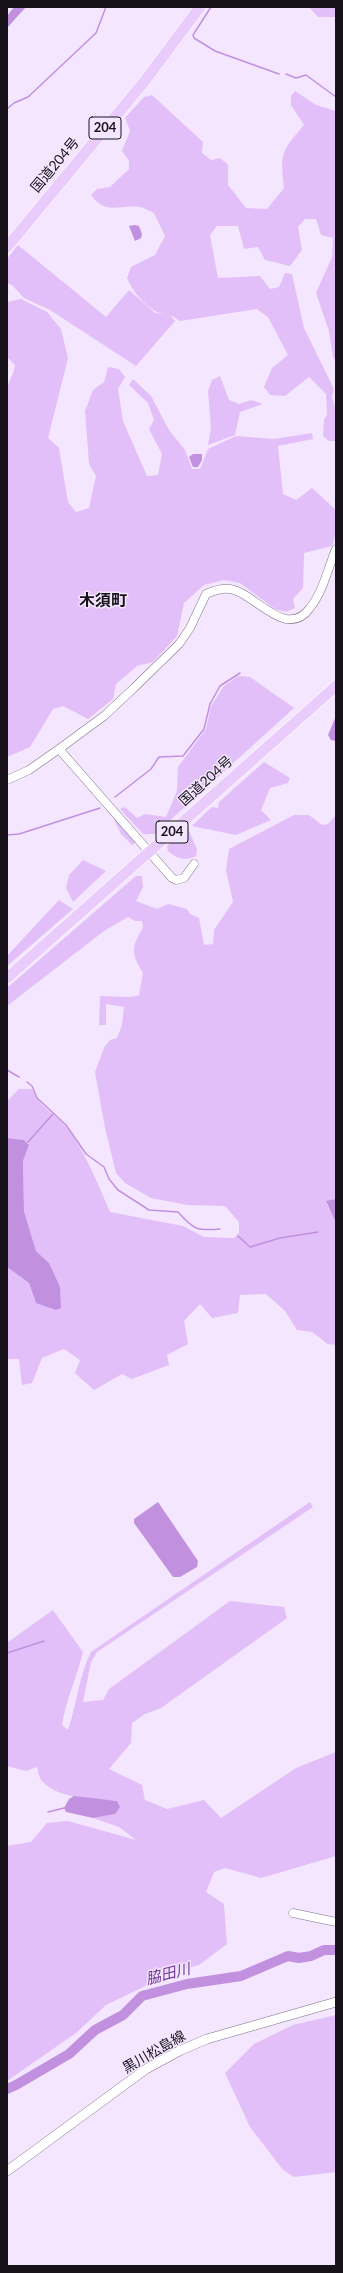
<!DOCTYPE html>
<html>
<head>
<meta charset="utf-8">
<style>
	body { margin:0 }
	#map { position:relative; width:343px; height:2273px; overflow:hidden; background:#f4e6fe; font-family:Lato,sans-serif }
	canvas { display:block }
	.frame { position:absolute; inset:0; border:8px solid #17121a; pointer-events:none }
</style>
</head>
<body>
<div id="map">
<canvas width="343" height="2273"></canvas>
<div class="frame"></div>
</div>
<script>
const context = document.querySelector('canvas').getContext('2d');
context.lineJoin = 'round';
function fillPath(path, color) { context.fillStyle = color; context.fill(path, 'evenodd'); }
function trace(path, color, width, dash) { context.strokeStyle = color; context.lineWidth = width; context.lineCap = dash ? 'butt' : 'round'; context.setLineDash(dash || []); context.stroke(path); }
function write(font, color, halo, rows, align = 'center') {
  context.font = font + ' Lato,"Noto Sans JP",sans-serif'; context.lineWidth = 3; context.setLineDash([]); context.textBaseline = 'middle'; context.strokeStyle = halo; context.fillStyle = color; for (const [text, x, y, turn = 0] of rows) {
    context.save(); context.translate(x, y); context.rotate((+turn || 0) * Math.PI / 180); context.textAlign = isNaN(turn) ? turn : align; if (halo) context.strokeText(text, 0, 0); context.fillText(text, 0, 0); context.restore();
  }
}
const green = new Path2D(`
	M 309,7 L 336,7 L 336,17 L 318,17 Z
	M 295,91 L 316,105 L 336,111 L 336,361 L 333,357 L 329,331 L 316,293 L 332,257 L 333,238 L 321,235 L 316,219 L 305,219 L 298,227 L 302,250 L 290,266 L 265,260 L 258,247 L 244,249 L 238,226 L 217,226 L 210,235 L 218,278 L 260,276 L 270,289 L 279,287 L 285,273 L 292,274 L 304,328 L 334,389 L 332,397 L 336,410 L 336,441 L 329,441 L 323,436 L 324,420 L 327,415 L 326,394 L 309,377 L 285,396 L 270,395 L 264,387 L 272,368 L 288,355 L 268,317 L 257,309 L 180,321 C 168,312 167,316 157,312 C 143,305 133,291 127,278 L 131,267 L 155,255 L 165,236 L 154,213 C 150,211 144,208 140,207 C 118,204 107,216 91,195 L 97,189 L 110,187 L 129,169 L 129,161 L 122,151 L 130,131 L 125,118 L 144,97 L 152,95 L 203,142 L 202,153 L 211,160 L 220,158 L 228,165 L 228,185 L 246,208 L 267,209 L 284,188 C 280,153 281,152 304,125 L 291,105 L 291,96 Z
	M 18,245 L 106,317 L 129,290 L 155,313 L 170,315 L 175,321 L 136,366 L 50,310 L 24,298 L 12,285 L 7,283 L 7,259 Z
	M 21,299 L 47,312 L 61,329 L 68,358 L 48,438 L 59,448 L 68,502 L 76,512 L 89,508 L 96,476 L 89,464 L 85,411 L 93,390 L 104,382 L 108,367 L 119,369 L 125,377 L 118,389 L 123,421 L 147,476 L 158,475 L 162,454 L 149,429 L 154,420 L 148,403 L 129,385 L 133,379 L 151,396 L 169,430 L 185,450 L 192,469 L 200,469 L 208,449 L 236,436 L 274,439 L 312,433 L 313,439 L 278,446 L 283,494 L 296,500 L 312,488 L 336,510 L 336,532 L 332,546 L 304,553 L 303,588 L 293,599 L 295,608 L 286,612 L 275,609 L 240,583 L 224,580 L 204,585 L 184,603 L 177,636 L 153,662 L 137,666 L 116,684 L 113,699 L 88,719 L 63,706 L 53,709 L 30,747 L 7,757 L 7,391 C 8,381 14,375 15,365 L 7,357 L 7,302 Z
	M 220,376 L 229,400 L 239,404 L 251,400 L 263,404 L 240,412 L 235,435 L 208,445 L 211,428 L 208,391 L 212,380 Z
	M 238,676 L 250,677 L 294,708 L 155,834 L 143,834 L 120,809 L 125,807 L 137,818 L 145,814 L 166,817 L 177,791 L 178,767 L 206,729 L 211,706 L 224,686 Z
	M 264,762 L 290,778 L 288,783 L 270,788 L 261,810 L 271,820 L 236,835 L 192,826 L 212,807 L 218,808 L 219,802 Z
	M 111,813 L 136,842 L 132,845 L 121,834 Z
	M 294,815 L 309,815 L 322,825 L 328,824 L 336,815 L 336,1199 L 326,1202 L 336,1223 L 336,1345 L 328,1344 L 312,1332 L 297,1330 L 285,1311 L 266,1294 L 240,1295 L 238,1313 L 212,1318 L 200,1304 L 184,1321 L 188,1344 L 167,1355 L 169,1365 L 132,1379 L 122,1374 L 94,1390 L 75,1373 L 80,1360 L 64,1349 L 42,1358 L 32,1383 L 22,1385 L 19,1359 L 7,1359 L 7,1267 L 29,1283 L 36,1303 L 49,1263 L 36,1251 L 24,1211 L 23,1161 L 29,1145 L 24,1140 L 7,1138 L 7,1101 L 19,1089 L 32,1089 C 38,1106 54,1113 66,1127 C 86,1153 97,1182 110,1212 L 183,1226 L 204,1237 L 234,1238 L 239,1233 L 239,1222 L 225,1206 L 187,1205 L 151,1198 L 125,1183 L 116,1173 L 105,1128 L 95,1072 L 104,1048 L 110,1040 L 117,1038 L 122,1025 L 124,1007 L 106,1004 L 106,1025 L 99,1025 L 100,996 L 131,997 L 139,995 L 143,973 C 131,954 131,947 143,928 L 142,921 L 135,921 L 128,917 L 104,931 L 7,1006 L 7,988 L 136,876 L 142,876 L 143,887 L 136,901 L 157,909 L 168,904 L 187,909 L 190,914 L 199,918 L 204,945 L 213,944 L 214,930 L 233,902 L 226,870 L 229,849 Z
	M 188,829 L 197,849 L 196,856 C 185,861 177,859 168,851 L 167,846 Z
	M 83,860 L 106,871 L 73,902 L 66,888 L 69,875 Z
	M 59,900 L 73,909 L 7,966 L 7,956 Z
	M 310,1502 L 313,1507 L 97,1652 L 91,1662 L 83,1702 L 103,1700 L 109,1689 L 230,1601 L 284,1607 L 287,1618 L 161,1708 L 145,1714 L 132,1723 L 131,1743 L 109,1769 L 142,1785 L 145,1800 L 167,1809 L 204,1800 L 221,1818 L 296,1768 L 336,1752 L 336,1856 L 261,1878 L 225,1868 L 214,1872 L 206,1892 L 224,1904 L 227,1944 L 199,1965 L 176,1971 L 106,2005 L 76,2033 L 7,2081 L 7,1846 L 31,1842 L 47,1823 L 68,1821 L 136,1840 L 119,1827 L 93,1818 L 115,1814 L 117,1801 C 93,1798 61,1800 43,1782 C 39,1779 38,1771 37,1767 L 26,1771 L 7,1766 L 8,1642 L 53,1610 L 83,1652 C 77,1677 66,1699 62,1725 L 68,1730 C 77,1704 79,1675 91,1652 Z
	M 336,2015 L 336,2172 L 294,2177 L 283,2170 L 250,2127 L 225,2073 L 254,2044 L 293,2025 Z`);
const water = new Path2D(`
	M 14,7 L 26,7 L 7,28 L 7,16 Z
	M 134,225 L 139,226 L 142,234 L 141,238 L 135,241 L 129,226 Z
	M 193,454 L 202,454 L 202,460 L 198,467 L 193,467 L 189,457 Z
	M 336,716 L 336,741 L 331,740 L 328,735 Z
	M 7,1138 L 24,1140 L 29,1145 L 23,1161 L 24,1211 L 36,1251 L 49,1263 L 60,1287 L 61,1308 L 56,1310 L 36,1303 L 29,1283 L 7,1267 Z
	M 336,1199 L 336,1223 L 326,1201 Z
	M 158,1502 L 198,1561 L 197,1567 L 180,1577 L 173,1577 L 134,1523 L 134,1519 Z
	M 74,1796 L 117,1801 L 120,1807 L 115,1814 L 93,1818 L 66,1812 L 64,1808 L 69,1799 Z`);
const stream = new Path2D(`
	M 211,7 L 193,35 L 194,38 L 215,51 L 279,74
	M 286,74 L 296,78 L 306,75 L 336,97
	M 7,109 L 14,103 L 28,97 L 96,33 L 106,7
	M 115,797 L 151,769 L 159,757 L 183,756 L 204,729 L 210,704 L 220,686 L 240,673
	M 7,835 L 19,834 L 100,808
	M 7,1070 L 19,1077
	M 27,1082 L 32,1086 L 37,1098 L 66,1125 L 86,1154 L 104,1167 L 109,1179 L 118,1190 L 149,1210 L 178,1212 C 194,1230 197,1231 220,1229
	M 28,1142 L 53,1114
	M 238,1236 L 250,1247 L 280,1238 L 318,1232
	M 7,1653 L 44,1641
	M 48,1812 L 64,1808`);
const river = new Path2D(`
	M 7,2089 L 16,2085 L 69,2054 L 95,2030 L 123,2015 L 142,1996 L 187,1984 L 241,1976 L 288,1956 L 299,1958 L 311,1956 L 324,1950 L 336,1950`);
const tertiary = new Path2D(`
	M 59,749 L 172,878 L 176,880 L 184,878 L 194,864
	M 7,780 L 29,770 L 59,749 L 104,716 L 134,688 L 179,644 L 190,628 L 206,594 C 213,591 221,588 230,589 C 254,592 286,641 310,608 C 323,592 328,568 336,549
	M 293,1913 L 336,1922`);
const secondary = new Path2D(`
	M 7,2171 L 146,2069 L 179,2051 L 207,2039 L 336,2002`);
const trunk = new Path2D(`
	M 7,247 L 144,82 L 200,7
	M 7,978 L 336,686`);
const shields = [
	[105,128,32],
	[172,832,32]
];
const shieldNames = [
	["204",105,128],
	["204",172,832]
];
const streetNames = [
	["国道204号",55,165,-50],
	["国道204号",206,781,-42],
	["黒川松島線",154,2052,-30]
];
const waterNames = [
	["脇田川",168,1974,-14]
];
const quarterNames = [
	["木須町",103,601]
];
fillPath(green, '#e2bff9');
fillPath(water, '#c191e0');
trace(stream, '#c191e0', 1.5);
trace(river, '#c191e0', 10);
trace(tertiary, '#7e7286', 9);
trace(secondary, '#7e7286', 10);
trace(trunk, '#fff', 12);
trace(tertiary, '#fff', 8);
trace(secondary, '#fff', 9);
trace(trunk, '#eaccfc', 11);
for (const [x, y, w] of shields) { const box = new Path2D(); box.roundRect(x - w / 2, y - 11, w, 22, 3); context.fillStyle = '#f4e6fe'; context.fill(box); trace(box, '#17121a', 1); }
write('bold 13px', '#17121a', null, shieldNames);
write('14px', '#17121a', '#f4e6fe', streetNames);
write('italic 15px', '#733793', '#f4e6fe', waterNames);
write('bold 16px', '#17121a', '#f4e6fe', quarterNames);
</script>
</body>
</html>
